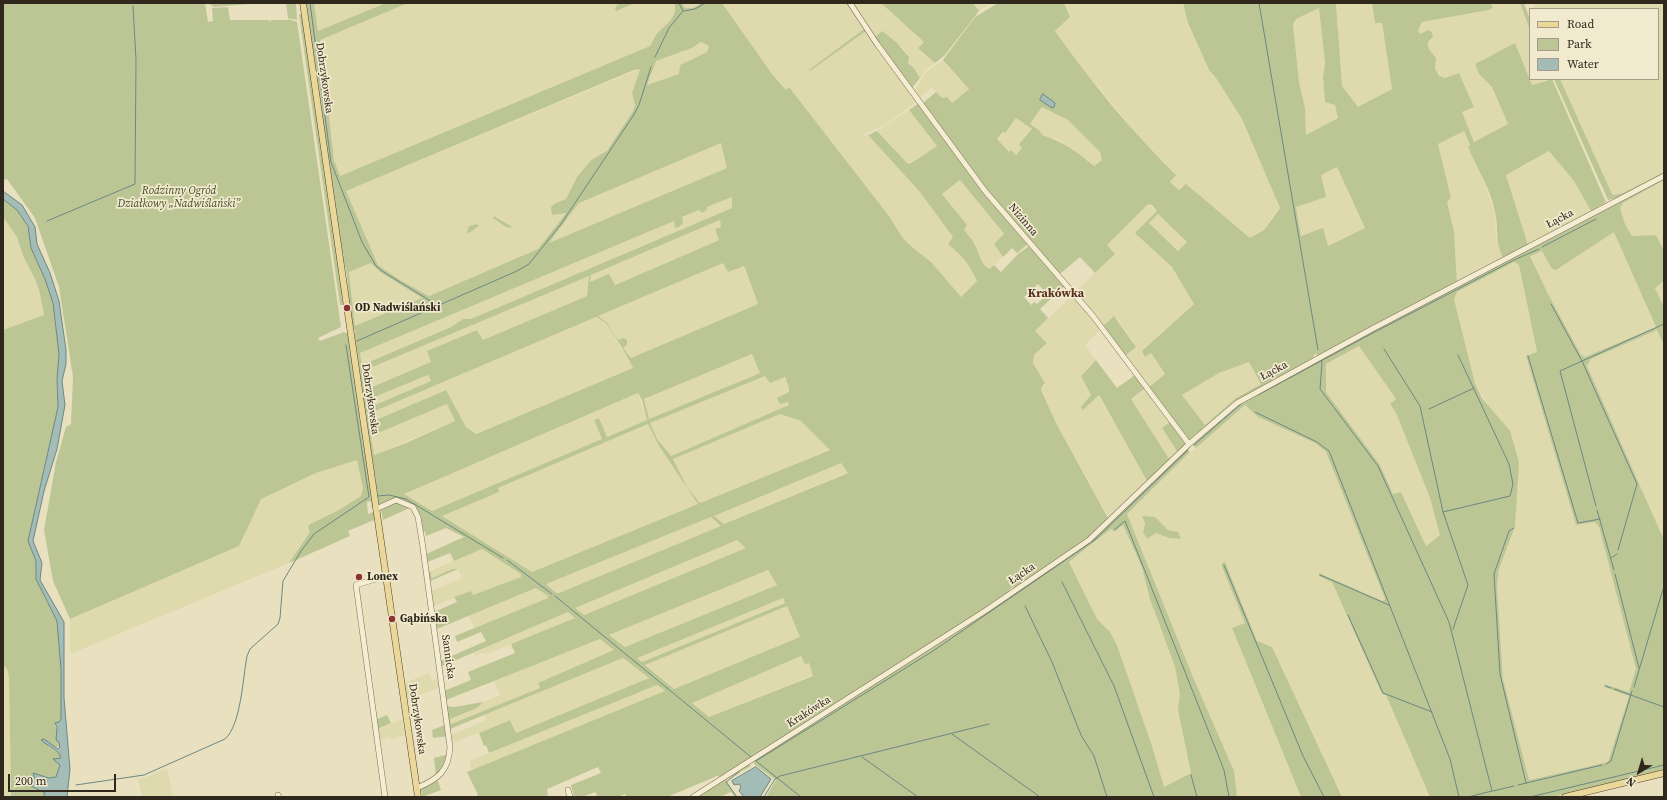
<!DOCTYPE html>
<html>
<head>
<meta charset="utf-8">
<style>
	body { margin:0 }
	#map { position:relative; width:1667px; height:800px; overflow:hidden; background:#e9e0c0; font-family:"Source Serif 4",serif }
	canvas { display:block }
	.frame { position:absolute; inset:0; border:4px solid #31281d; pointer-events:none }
	.legend { position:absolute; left:1529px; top:8px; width:130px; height:72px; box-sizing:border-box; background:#f1eacf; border:1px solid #a49c88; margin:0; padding:5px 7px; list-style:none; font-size:12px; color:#31281d }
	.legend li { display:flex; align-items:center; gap:8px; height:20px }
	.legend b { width:20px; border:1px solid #a49c88 }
	.north { position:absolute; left:1619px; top:752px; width:40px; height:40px; -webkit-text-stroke:3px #f1eacf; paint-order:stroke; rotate:218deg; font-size:11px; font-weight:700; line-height:16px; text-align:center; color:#31281d }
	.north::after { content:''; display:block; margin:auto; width:14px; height:18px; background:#31281d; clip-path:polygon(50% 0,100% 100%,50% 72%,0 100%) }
	.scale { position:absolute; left:8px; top:774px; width:108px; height:18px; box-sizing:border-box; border:2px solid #31281d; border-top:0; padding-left:5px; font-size:12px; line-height:14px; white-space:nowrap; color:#31281d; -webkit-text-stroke:3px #f1eacf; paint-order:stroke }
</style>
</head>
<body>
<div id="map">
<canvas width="1667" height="800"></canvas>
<div class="frame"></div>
<ul class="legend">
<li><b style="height:5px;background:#ead79a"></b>Road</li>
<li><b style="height:11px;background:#bcc695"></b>Park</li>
<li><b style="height:11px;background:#a3bcb6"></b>Water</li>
</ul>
<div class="north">N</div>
<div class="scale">200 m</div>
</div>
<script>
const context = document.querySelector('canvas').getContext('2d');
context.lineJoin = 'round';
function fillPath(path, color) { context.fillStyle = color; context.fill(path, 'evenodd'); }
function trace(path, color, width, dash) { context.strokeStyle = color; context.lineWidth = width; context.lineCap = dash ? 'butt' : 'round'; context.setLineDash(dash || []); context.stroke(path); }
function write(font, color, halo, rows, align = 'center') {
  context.font = font + ' "Source Serif 4",serif'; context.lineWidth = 3.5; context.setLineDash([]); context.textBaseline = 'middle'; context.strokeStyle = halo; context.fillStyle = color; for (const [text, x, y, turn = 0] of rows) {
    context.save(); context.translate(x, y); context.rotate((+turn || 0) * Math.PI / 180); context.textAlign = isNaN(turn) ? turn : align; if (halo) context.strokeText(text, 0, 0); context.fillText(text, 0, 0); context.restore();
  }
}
const farmland = new Path2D(`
	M 314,3 L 386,3 L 318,31 Z
	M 408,3 L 619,3 L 616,11 L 635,3 L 674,3 L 675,12 L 672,19 L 654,37 L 650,46 L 340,176 L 334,160 L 319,40 Z
	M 682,3 L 702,3 L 689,9 L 685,8 Z
	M 722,3 L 846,3 L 864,29 L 810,70 L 866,31 L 918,101 L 883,126 L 864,134 L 865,136 L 868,135 L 920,192 L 953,237 L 948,244 L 966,259 L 977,281 L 960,297 L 932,263 L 917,253 L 902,237 L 889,216 L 789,87 L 787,90 L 772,74 Z
	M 852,3 L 881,3 L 924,42 L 918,48 L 935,63 L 926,69 L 920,78 L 914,68 L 908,62 L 908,55 L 901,46 L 875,37 Z
	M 973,3 L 992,3 L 979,11 Z
	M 1064,3 L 1183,3 L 1188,23 L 1209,70 L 1216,78 L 1242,119 L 1280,208 L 1272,217 L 1264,230 L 1250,238 L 1186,185 L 1179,190 L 1170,182 L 1176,174 L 1142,141 L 1102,91 L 1086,74 L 1055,31 L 1070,17 Z
	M 1336,3 L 1372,3 L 1375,23 L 1382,23 L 1392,89 L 1358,108 L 1342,86 Z
	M 1491,3 L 1520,3 L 1530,30 L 1530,79 L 1547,79 L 1532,85 L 1515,43 L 1475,64 L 1479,74 L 1492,87 L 1508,124 L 1474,142 L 1462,112 L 1474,107 L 1459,73 L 1445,78 L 1439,76 L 1427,45 L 1428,42 L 1432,40 L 1432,32 L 1430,30 L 1420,34 L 1418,32 L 1422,22 L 1489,10 L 1493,8 Z
	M 1532,3 L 1664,3 L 1664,172 L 1623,193 L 1614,195 L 1612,194 L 1560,79 L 1658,79 L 1658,9 L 1535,9 Z
	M 1319,8 L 1325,63 L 1323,77 L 1325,102 L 1335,105 L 1338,118 L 1306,135 L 1305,108 L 1299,82 L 1293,24 L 1296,19 Z
	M 702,42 L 709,46 L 707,52 L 680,65 L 679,74 L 647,85 L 656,61 L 692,48 Z
	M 943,60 L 969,89 L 952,103 L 942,98 L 932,88 L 920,98 L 915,90 L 926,72 Z
	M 640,69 L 632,93 L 635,106 L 633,111 L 607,152 L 591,160 L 577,177 L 566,199 L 554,204 L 552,215 L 566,212 L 538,249 L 429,296 L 400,280 L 378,265 L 345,191 ZM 498,217 L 511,226 L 512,228 L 506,227 L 493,218 Z
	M 1042,107 L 1068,120 L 1100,152 L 1102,160 L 1094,166 L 1074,150 L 1058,139 L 1042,135 L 1039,130 L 1030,124 Z
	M 909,110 L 937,146 L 908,164 L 877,131 Z
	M 1016,118 L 1032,129 L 1019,144 L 1023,148 L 1016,155 L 1009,152 L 997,139 L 1009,129 Z
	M 1464,131 L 1495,212 L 1496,237 L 1503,258 L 1457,283 L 1454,231 L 1447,202 L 1451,198 L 1438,144 Z
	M 721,142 L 728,168 L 548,244 L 579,203 Z
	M 1550,151 L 1574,181 L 1591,211 L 1528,245 L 1506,175 Z
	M 1337,167 L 1365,228 L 1328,246 L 1301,236 L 1296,207 L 1325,197 L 1321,175 Z
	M 960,180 L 1004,235 L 994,244 L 1003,257 L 990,269 L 986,267 L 976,251 L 976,245 L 963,230 L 967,225 L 942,194 Z
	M 1664,180 L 1664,251 L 1656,235 L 1632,236 L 1625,224 L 1620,208 L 1623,203 Z
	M 732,197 L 732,208 L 471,319 L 461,320 L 451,327 L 362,365 L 359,353 L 674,221 L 675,226 L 682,218 L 699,210 L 702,213 L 706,211 L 707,207 Z
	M 1148,204 L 1157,211 L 1136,233 L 1172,267 L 1194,304 L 1142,351 L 1151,353 L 1165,374 L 1148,388 L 1125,356 L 1133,341 L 1115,316 L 1103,326 L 1075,292 L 1115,254 L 1107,245 Z
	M 1158,214 L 1188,242 L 1178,251 L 1149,223 Z
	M 3,217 L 17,237 L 23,256 L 35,279 L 39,290 L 44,316 L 3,330 Z
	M 720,220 L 721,227 L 719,240 L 717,241 L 614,285 L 590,282 L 591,275 Z
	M 1614,231 L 1656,327 L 1585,357 L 1581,355 L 1548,294 L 1530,255 L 1542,251 L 1552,269 L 1556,270 Z
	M 723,262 L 743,266 L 758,304 L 631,358 L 623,348 L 626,346 L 618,340 L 611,327 L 598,316 Z
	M 1514,262 L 1519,265 L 1537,353 L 1526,356 L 1576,525 L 1595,522 L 1599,527 L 1636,669 L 1630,692 L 1605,684 L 1604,687 L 1629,696 L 1608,762 L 1528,780 L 1503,679 L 1497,585 L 1499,569 L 1515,529 L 1516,507 L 1487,403 L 1475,383 L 1454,299 L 1457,292 Z
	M 372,263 L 380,272 L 422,298 L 355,327 L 349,272 Z
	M 589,276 L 587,296 L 483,340 L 478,330 L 427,351 L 431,362 L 365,390 L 363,371 Z
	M 1664,281 L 1664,307 L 1655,288 Z
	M 1072,296 L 1101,329 L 1085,345 L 1096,360 L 1081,375 L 1091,395 L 1083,409 L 1098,395 L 1147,481 L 1109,518 L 1056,423 L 1041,390 L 1045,384 L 1033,363 L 1034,355 L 1047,343 L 1035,331 Z
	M 596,317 L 610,329 L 620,347 L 630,359 L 634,368 L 475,434 L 466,427 L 446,390 L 369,423 L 368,414 Z
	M 1657,330 L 1664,345 L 1664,540 L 1587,366 L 1591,359 Z
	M 1359,346 L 1396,399 L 1390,404 L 1396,413 L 1430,498 L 1441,535 L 1426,546 L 1401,492 L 1393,494 L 1380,465 L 1326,392 L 1326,364 Z
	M 752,354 L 760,373 L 649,419 L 644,399 Z
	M 1249,362 L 1261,384 L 1236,398 L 1205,425 L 1182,395 L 1219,373 Z
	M 428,375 L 431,381 L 368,408 L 367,400 Z
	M 765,375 L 784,377 L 790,389 L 787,394 L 781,396 L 790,405 L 670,456 L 657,439 L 650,423 Z
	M 1145,388 L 1170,422 L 1162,428 L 1178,452 L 1169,460 L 1131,399 Z
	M 638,393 L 647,420 L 607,438 L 599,418 L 594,420 L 602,439 L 432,511 L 403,494 Z
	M 447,404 L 455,421 L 374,455 L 371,436 Z
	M 1245,405 L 1258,417 L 1315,443 L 1326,452 L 1385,599 L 1384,601 L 1319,573 L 1332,582 L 1382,694 L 1386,695 L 1430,797 L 1342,797 L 1272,647 L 1257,641 L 1224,562 L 1222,567 L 1245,623 L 1232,629 L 1301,797 L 1237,797 L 1234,771 L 1193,677 L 1127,514 L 1179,463 ZM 1142,516 L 1168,530 L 1175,531 L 1181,539 L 1169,538 L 1156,533 L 1148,539 L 1143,529 L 1145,523 Z
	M 780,414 L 801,421 L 831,449 L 700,503 L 687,487 L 673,459 Z
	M 648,424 L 659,446 L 698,504 L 532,572 L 441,516 L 498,492 L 497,488 Z
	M 354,460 L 358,460 L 359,464 L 363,488 L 361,496 L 337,511 L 310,524 L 310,532 L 289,563 L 70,654 L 70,619 L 239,546 L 260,499 L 316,473 Z
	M 841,462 L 848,472 L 724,524 L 713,515 Z
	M 711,517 L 722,526 L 559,593 L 556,593 L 546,584 Z
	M 1123,525 L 1147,582 L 1154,610 L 1175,666 L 1180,694 L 1178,709 L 1180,720 L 1191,773 L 1163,788 L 1152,746 L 1117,645 L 1110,632 L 1097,619 L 1069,562 L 1097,541 L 1111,529 Z
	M 737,539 L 746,548 L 584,615 L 574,607 Z
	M 482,549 L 521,574 L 521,577 L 473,596 L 470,591 L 433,607 L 431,591 L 462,578 L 458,569 L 452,569 L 432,578 L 430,571 Z
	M 768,570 L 777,585 L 625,647 L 609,635 Z
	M 536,588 L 548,596 L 548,598 L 474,628 L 469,616 Z
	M 783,598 L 786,602 L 642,662 L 636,657 Z
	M 787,606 L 801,637 L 674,689 L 645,664 Z
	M 568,612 L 575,618 L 484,655 L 483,653 L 475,656 L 474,653 Z
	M 600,639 L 613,649 L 614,652 L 538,683 L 540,688 L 451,724 L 450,719 L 477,708 L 483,702 L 500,695 L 494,681 Z
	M 801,656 L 809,663 L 813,675 L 709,717 L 691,702 Z
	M 623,658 L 649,678 L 516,733 L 510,720 L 451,744 L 451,735 L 486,720 L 485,715 Z
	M 3,665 L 7,669 L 9,677 L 11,797 L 3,797 Z
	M 429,673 L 432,681 L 440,678 L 441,687 L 407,700 L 405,683 Z
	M 657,685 L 665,692 L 472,770 L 469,761 Z
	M 402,719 L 405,735 L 390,740 L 389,737 L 378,741 L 377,729 Z
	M 167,768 L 173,797 L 142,797 L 138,779 L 147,777 Z`);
const green = new Path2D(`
	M 3,3 L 205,3 L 208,22 L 213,21 L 212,8 L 228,7 L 230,20 L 269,20 L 270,22 L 271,20 L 288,20 L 288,19 L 297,22 L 341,327 L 318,338 L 320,341 L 344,332 L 348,334 L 373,507 L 372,509 L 371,501 L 367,502 L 368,514 L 373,512 L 375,514 L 374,520 L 348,531 L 350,536 L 289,563 L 310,532 L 308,527 L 310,524 L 337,511 L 361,496 L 363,488 L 357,460 L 316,473 L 261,499 L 239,546 L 70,619 L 53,581 L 44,530 L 56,462 L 66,427 L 71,424 L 73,377 L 59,287 L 35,218 L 7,179 L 3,180 Z
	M 208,3 L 261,3 L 214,7 Z
	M 286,3 L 296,3 L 297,20 L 288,18 Z
	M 306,3 L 314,3 L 318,31 L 386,3 L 408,3 L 320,40 L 334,160 L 340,176 L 650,46 C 652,43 653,39 656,35 C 664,25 679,18 674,3 L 682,3 L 685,8 L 693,8 L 702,3 L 722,3 L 772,74 L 786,90 L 789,87 L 889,216 L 902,237 L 912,247 L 932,263 L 961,297 L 977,281 C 968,262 964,258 948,244 L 953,237 L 920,192 L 868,135 L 877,131 L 908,164 L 911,163 L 937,146 L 909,110 L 919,103 L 984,192 L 1028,244 L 1017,253 L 1012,248 L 1003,257 L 994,244 L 1004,234 L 960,180 L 942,194 L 967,225 L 964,230 C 967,234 973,240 975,245 C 979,253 982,267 990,269 L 994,265 L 1001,272 L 1018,254 L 1029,246 L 1066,287 L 1064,287 L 1040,309 L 1048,318 L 1035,331 L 1047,343 L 1034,355 L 1033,363 L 1045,383 L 1065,364 L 1043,385 L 1041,390 L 1056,423 L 1108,518 L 1147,481 L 1099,395 L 1083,410 L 1081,407 L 1091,395 L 1081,376 L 1096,360 L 1117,388 L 1135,375 L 1145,388 L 1131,399 L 1169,459 L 1177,451 L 1162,428 L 1170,422 L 1186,445 L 1093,535 L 1016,588 L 1012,587 L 1007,593 L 985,609 L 722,777 L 717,776 L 667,797 L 627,797 L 625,794 L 618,797 L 598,797 L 595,792 L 582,797 L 574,797 L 571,785 L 601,773 L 598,767 L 547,789 L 548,795 L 543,797 L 474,797 L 478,795 L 467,772 L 665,691 L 657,685 L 489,753 L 486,745 L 484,746 L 479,733 L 510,720 L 516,733 L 649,678 L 623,658 L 450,729 L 447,706 L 454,707 L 483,702 L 477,708 L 450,719 L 451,724 L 540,688 L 538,683 L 614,650 L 600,639 L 446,700 L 444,691 L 471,680 L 468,672 L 515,653 L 511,644 L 575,618 L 568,612 L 440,667 L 440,661 L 486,641 L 481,632 L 457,642 L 455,636 L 548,598 L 548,596 L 536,588 L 437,629 L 434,612 L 457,602 L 454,597 L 471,591 L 473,595 L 521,577 L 521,574 L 482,549 L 454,561 L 450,553 L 425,563 L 424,555 L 464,537 L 446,528 L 426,536 L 425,531 L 422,532 L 417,510 L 404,501 L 379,506 L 375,479 L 377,478 L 375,477 L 363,397 L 365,396 L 363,395 L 354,333 L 356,332 C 345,322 352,275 342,258 L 344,254 L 342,254 L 325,134 L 326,134 L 324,132 ZM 701,42 L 709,46 L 707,52 L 680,65 L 679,74 L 647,85 L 656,61 L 692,48 ZM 640,69 L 632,93 L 635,106 L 633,111 L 607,151 L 591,160 L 577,177 L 566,199 L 554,204 L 551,207 L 552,215 L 566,213 L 538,249 L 429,296 L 400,280 L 378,265 L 346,191 L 634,70 ZM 721,143 L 727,168 L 549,243 L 579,203 ZM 732,197 L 732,208 L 471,319 L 463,319 L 451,327 L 362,365 L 360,353 L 674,221 L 675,228 L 679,227 L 683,223 L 682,217 L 699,210 L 702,213 L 707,210 L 707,207 ZM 720,220 L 721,227 L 715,229 L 719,240 L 717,241 L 615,285 L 609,274 L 590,282 L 591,275 ZM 371,263 L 380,272 L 422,298 L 355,326 L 349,272 ZM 723,263 L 728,272 L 744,266 L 758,304 L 631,358 L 623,348 L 627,345 L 627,340 L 623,338 L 618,340 L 608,324 L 598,316 ZM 589,276 L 587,296 L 483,340 L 477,330 L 427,351 L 431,362 L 365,390 L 363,371 ZM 1038,284 L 1047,294 L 1037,304 L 1034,302 L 1031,305 L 1024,297 ZM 596,317 C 600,319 604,322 607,325 C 610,328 633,365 633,368 L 476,434 L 466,427 L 446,390 L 369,423 L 368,414 ZM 752,354 L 760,373 L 649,419 L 644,399 ZM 428,375 L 431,381 L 368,408 L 367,400 ZM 765,376 L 770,383 L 785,377 L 789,388 L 789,392 L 777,398 L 780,404 L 788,402 L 789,405 L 671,456 L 657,439 L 650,423 ZM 638,393 L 642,400 L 647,420 L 607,437 L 599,418 L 594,420 L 602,439 L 432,511 L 404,494 ZM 447,404 L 455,421 L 406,443 L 374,455 L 371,436 ZM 780,414 L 801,421 L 830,450 L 700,503 L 687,487 L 673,459 ZM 648,424 L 659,446 L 698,504 L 532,572 L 442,516 L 499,492 L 498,488 ZM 841,463 L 848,473 L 724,524 L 714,516 ZM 711,517 L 721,526 L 559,593 L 556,593 L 546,584 ZM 737,540 L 746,548 L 584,615 L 575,608 ZM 768,570 L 777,585 L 625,647 L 609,635 ZM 783,598 L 785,603 L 642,662 L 637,658 ZM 787,606 L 800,637 L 674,689 L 645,665 ZM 801,656 L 805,664 L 809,663 L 813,676 L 709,717 L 692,703 Z
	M 619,3 L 635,3 L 616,11 L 615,8 Z
	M 846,3 L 848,3 L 866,31 L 810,71 L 809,70 L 864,29 Z
	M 881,3 L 973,3 L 979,11 L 945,55 L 935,63 L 918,48 L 924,42 Z
	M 998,3 L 1064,3 L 1070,17 L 1055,31 C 1091,82 1131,131 1176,175 L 1170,182 L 1179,190 L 1186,184 L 1250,238 L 1264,230 L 1280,208 L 1242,119 L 1216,78 L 1209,70 L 1188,23 L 1183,3 L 1336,3 L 1342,86 L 1358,107 L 1392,89 L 1382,23 L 1375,23 L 1372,3 L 1491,3 L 1493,8 L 1489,10 L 1422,22 L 1418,31 L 1420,34 L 1428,30 L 1432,32 L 1433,37 L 1428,42 C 1427,50 1432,52 1436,58 L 1435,68 L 1439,76 L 1445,78 L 1459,73 L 1474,107 L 1462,112 L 1474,142 L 1508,124 L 1492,87 L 1479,74 L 1475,64 L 1515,43 L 1532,85 L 1552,79 L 1606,202 L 1591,211 L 1574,181 L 1549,151 L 1506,175 L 1528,245 L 1503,258 C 1494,238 1499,230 1495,212 C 1491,189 1476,168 1468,146 L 1470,145 L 1464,131 L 1438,144 L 1451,198 L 1447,202 L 1454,231 L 1457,283 L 1317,357 L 1316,353 L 1312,359 L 1240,399 L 1190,442 L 1148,388 L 1165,374 L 1151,353 L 1145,357 L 1142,351 L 1194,304 L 1172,267 L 1135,233 L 1157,211 L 1152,205 L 1148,204 L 1107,245 L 1115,254 L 1095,273 L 1080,257 L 1060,274 L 987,192 L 924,104 L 924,102 L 936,92 L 942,98 L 947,97 L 952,103 L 969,89 L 943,60 L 975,17 ZM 1319,8 L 1325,63 L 1323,77 L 1325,102 L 1335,105 L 1338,118 L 1306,135 L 1305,108 L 1299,82 L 1293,24 L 1296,19 ZM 1042,107 L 1068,120 L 1100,152 L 1102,160 L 1094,166 C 1077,152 1063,141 1042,135 L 1039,130 L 1030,124 ZM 1016,118 L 1032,129 L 1019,144 L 1022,148 L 1016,155 L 1011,150 L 1009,152 L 997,139 L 1003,132 L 1005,133 ZM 1337,167 L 1365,228 L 1328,246 L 1323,228 L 1301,236 L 1296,207 L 1326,197 L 1321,175 ZM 1158,214 L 1187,242 L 1178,251 L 1149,223 ZM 1249,362 L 1261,384 L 1236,398 L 1205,425 L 1182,395 L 1219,373 Z
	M 1520,3 L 1524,3 L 1530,20 L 1530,30 Z
	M 299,14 L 301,14 L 304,23 L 342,289 L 343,305 L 340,305 Z
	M 882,31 L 897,43 L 909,57 L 908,63 L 914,68 L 920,78 L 912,88 L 875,37 Z
	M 1554,79 L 1560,79 L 1612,194 L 1614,195 L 1623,193 L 1664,172 L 1664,174 L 1621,197 L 1608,200 Z
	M 1664,177 L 1664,180 L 1623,203 L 1620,208 L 1625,224 L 1632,236 L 1656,235 L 1664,251 L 1664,281 L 1655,288 L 1664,307 L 1664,345 L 1657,330 L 1591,359 L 1587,366 L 1664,540 L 1664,770 L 1553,797 L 1430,797 L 1386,695 L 1382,694 L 1332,582 L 1319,576 L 1319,573 L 1383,601 L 1385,599 L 1326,452 L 1315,443 L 1258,417 L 1245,405 L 1196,448 L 1192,444 L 1241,401 ZM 1614,232 L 1656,327 L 1585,357 L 1581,355 L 1548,294 L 1530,256 L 1542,251 L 1552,269 L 1556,270 ZM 1514,262 L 1519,265 L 1537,352 L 1526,356 L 1576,525 L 1595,522 L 1599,527 L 1636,669 L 1629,692 L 1604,684 L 1604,687 L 1629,696 L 1608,762 L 1529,780 L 1503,679 L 1497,585 L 1499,569 L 1515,527 L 1519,462 L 1510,431 L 1482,398 L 1475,383 L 1454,299 L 1457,292 ZM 1359,346 L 1396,399 L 1390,404 L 1396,413 L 1430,498 L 1440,535 L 1426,546 L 1401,492 L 1393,494 L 1380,465 L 1326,392 L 1326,364 Z
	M 3,199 L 17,210 L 28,226 L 31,248 L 45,279 L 53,303 L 59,354 L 57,378 L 58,407 L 28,541 L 36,561 L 36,574 L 46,600 L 57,618 L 61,669 L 61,719 L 59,722 L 55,723 L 60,747 L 47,746 C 53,749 59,751 61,758 L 56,761 L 60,765 L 56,777 L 49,778 L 34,773 L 35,779 L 31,786 L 45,793 L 43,797 L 11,797 L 9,677 L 7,669 L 3,665 L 3,330 L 44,315 L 39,290 L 35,279 L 23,256 L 17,237 L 3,217 Z
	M 494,216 L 511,226 L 512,228 L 506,227 L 493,218 Z
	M 477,224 L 479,226 L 469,233 L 467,232 L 469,226 Z
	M 1114,316 L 1136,347 L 1125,356 L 1103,326 Z
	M 1187,449 L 1190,452 L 1127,514 L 1193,677 L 1234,771 L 1237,797 L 766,797 L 776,780 L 754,764 L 754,760 L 964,628 L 1090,541 ZM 1123,525 L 1142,568 L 1150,599 L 1175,667 L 1180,694 L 1178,709 L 1180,720 L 1191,773 L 1164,787 L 1152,746 L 1117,645 L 1110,632 L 1097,619 L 1069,562 L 1111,529 L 1115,531 Z
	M 394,502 L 412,507 L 383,520 L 381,510 Z
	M 1142,516 L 1155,517 L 1168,530 L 1178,532 L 1181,539 L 1169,538 L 1156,533 L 1147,539 L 1143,532 L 1145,523 Z
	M 1225,562 L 1257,641 L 1272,647 L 1342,797 L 1301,797 L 1232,628 L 1245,623 L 1222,567 L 1222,563 Z
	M 452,569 L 458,569 L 428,582 L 427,573 L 430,571 L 432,578 Z
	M 387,715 L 391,723 L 377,729 L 375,720 Z
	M 447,724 L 449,736 L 433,738 L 432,730 Z
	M 449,754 L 447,761 L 436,777 L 434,758 Z
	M 749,764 L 751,766 L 726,780 L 737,797 L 735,797 L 731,792 L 720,797 L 696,797 Z
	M 437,779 L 441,790 L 422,797 L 421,788 Z`);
const water = new Path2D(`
	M 1043,94 L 1055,103 L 1054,107 L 1052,108 L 1040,100 Z
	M 3,191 L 22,205 L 35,227 L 37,244 L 50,273 L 59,301 L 66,350 L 66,364 L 62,381 L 65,405 L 57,449 L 44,491 L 33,541 L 42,563 L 40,580 L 64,622 L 64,698 L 70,769 L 67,797 L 43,797 L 45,793 L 31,786 L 35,779 L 33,773 L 49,778 L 56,777 L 60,765 L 53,759 L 61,758 C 59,749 48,747 41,740 L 44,739 L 58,749 L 60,747 L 59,742 L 56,740 L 57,727 L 55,723 L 59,722 L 61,719 L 61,669 L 57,621 L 36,579 L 36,561 L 28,541 L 58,407 L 57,378 L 59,354 L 53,303 L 45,279 L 31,248 L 28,226 L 17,210 L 3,199 Z
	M 756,767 L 771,779 L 760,797 L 744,797 L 739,791 L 741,787 L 739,784 L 734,785 L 732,781 Z`);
const stream = new Path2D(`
	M 310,3 L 331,162 L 362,242 L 376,266 L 382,271 L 437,305
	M 1259,3 L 1318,350
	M 684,11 L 695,9 L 705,3
	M 655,57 L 669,28 L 683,11 L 679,3
	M 47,221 L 135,184 L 136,60 L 133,6
	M 1542,247 L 1596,219
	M 1551,304 L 1582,361 L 1637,484 L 1618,550
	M 357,341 L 517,271 L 529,264 L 561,224 L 633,116 L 639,105 L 651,67
	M 1384,349 L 1420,406 L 1443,512 L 1468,585 L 1453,629
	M 1528,356 L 1578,523 L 1600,519
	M 1321,360 L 1322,363 L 1320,389 L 1378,466 L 1449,622 L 1492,791 L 1468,797
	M 1258,395 L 1371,334 L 1514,260 L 1539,249
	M 1429,409 L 1474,388
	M 1255,412 L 1317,442 L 1329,451 L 1450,759 L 1459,797
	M 1194,445 L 1241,404
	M 378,496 L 389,495 L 406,499 L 503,558
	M 1596,506 L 1560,371 L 1664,324
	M 1597,510 L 1614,570
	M 1443,512 L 1510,496 L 1513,484 L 1509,464 L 1458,355
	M 1514,528 L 1509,531 L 1494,574 L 1500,674 L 1526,783
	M 1114,530 L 1125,521 L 1224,770 L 1229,797
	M 1611,558 L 1617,554
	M 507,560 L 552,594
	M 1224,565 L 1303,756 L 1324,797
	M 1615,574 L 1639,668
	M 1320,575 L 1389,605
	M 1062,582 L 1114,686 L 1154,797
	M 555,596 L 751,757
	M 1025,606 L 1052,662 L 1081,735 L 1094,756 L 1107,797
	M 1348,615 L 1383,693 L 1432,712
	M 1606,686 L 1611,688
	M 1634,687 L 1664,586
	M 1614,689 L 1664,707
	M 952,734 L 1040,797
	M 862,757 L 918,797
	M 756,761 L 933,651 L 1096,539 L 1188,450
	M 756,761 L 801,797
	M 1606,764 L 1611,761 L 1632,691
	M 1191,775 L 1197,797
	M 76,785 L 144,775 L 225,739 C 241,725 243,677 247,656 L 250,649 L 278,624 L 280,618 L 283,581 L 301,551 L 314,534 L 369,497 L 346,345
	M 1518,785 L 1602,765
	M 1493,791 L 1514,786
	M 737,797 L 726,782 L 739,772
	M 764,797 L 775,779 L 780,776 L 989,724
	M 1530,797 L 1664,765`);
const minor = new Path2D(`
	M 850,3 L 877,44 L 985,191 L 1093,316 L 1189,444
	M 376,509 L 396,500 L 413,507 L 418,517 L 422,541 L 450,747 C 449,771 438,779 417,788
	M 568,790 L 570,797
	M 278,795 L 279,797
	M 385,797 L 356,585 L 386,576
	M 693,797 L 985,611 L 1089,540 L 1189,444 L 1237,403 L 1372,329 L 1664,176`);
const major = new Path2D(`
	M 303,3 L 418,797
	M 1565,797 L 1664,773`);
const markers = [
	[347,308,4,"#8a352f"],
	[359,577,4,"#8a352f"],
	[392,619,4,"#8a352f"]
];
const streetNames = [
	["Dobrzykowska",324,78,82],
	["Łącka",1560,219,-28],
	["Nizinna",1023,220,49],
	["Łącka",1274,371,-28],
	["Dobrzykowska",370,399,82],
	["Łącka",1022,574,-34],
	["Sannicka",448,657,82],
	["Krakówka",809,712,-32],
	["Dobrzykowska",417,719,82]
];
const parkNames = [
	["Rodzinny Ogród",179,191],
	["Działkowy „Nadwiślański”",179,204]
];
const poiNames = [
	["OD Nadwiślański",355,308],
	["Lonex",367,577],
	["Gąbińska",400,619]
];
const neighbourhoodNames = [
	["Krakówka",1056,294]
];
fillPath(farmland, '#dedaae');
fillPath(green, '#bcc695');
fillPath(water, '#a3bcb6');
trace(water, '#6b8883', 1);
trace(stream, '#6b8883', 1);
trace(minor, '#80715a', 6);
trace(major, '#4e3f2e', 7);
trace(minor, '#f5edd2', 5);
trace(major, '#ead79a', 6);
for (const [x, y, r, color] of markers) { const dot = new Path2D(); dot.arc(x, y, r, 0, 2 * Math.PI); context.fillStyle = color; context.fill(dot); trace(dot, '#f1eacf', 1.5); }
write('11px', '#31281d', '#f1eacf', streetNames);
write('italic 11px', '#3f4c25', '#f1eacf', parkNames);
write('bold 11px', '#31281d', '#f1eacf', poiNames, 'left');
write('bold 12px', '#5a3120', '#f1eacf', neighbourhoodNames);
</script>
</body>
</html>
